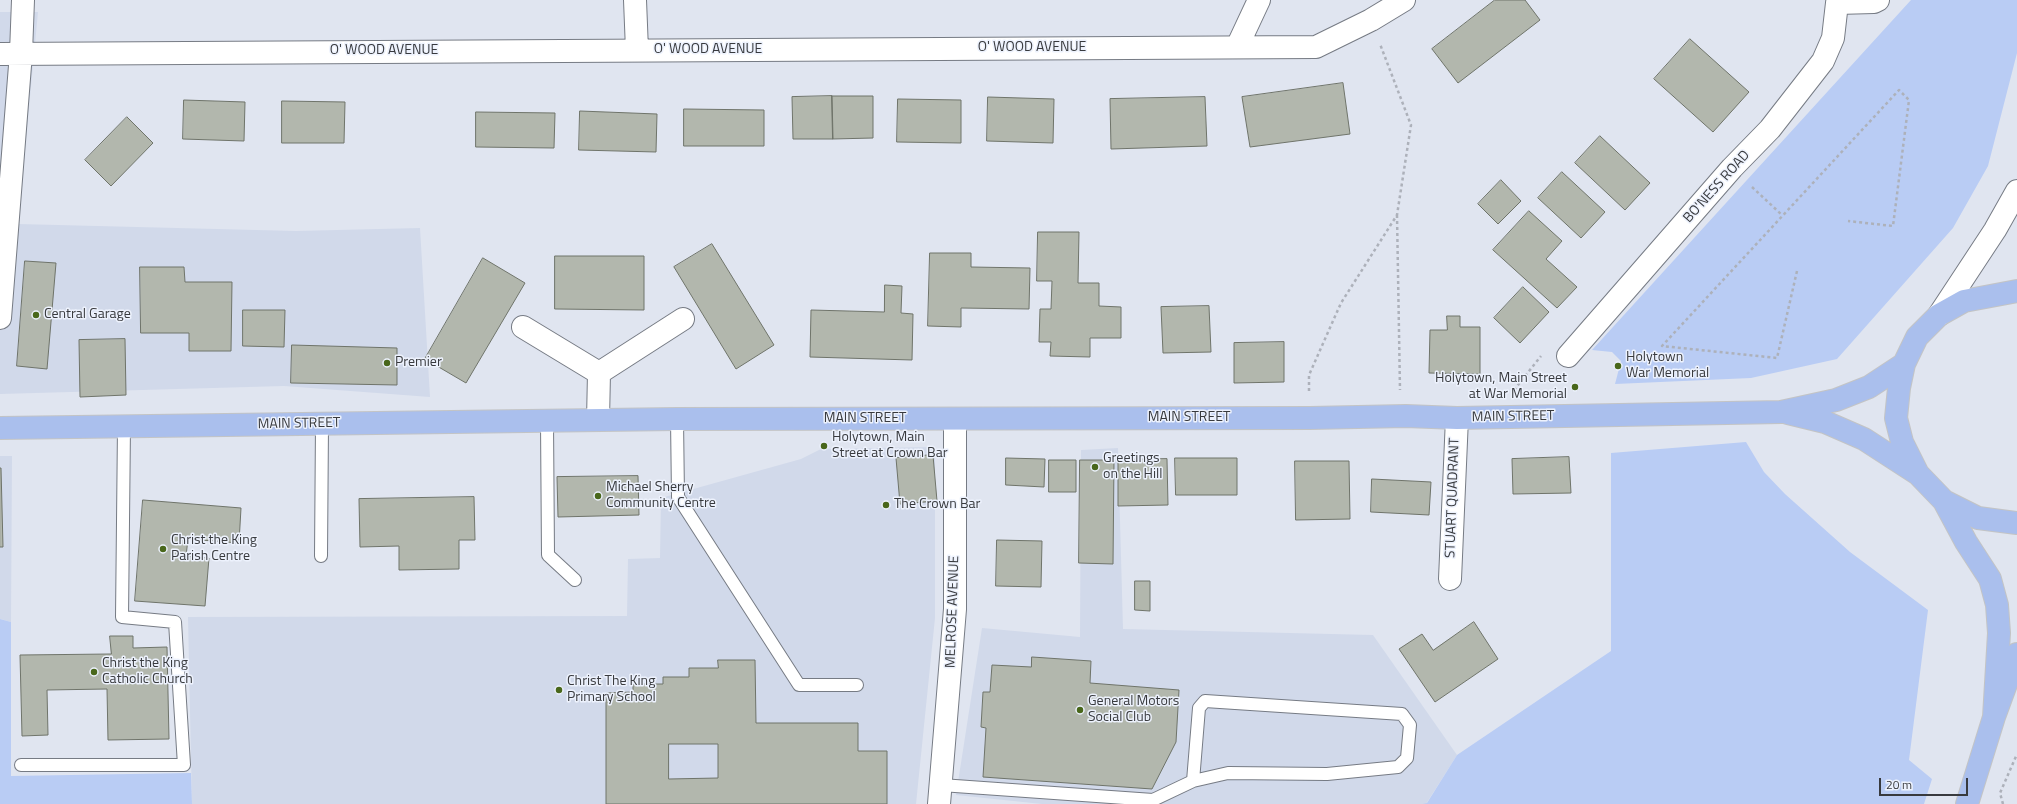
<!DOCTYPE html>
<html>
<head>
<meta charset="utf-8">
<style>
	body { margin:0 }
	#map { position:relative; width:2017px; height:804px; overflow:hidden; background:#e0e5f0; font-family:"Titillium Web",sans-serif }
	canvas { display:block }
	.scale { position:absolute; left:1879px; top:778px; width:89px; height:18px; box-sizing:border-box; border:2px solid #383a3e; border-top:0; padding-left:5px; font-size:12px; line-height:14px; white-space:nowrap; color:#383a3e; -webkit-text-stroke:3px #edf2fd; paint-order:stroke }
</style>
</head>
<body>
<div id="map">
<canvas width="2017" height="804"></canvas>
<div class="scale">20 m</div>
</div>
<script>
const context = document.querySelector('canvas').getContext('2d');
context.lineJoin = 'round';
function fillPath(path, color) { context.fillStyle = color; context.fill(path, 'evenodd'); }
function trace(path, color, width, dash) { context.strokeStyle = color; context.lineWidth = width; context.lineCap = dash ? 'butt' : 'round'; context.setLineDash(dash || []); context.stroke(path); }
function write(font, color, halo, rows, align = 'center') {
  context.font = font + ' "Titillium Web",sans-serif'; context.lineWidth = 3; context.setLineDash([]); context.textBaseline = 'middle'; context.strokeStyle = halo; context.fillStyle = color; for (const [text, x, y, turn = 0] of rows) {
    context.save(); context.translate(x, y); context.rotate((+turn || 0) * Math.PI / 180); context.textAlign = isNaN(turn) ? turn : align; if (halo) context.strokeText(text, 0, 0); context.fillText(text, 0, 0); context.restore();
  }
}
const built = new Path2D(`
	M 0,12 L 38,12 L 18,224 L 296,231 L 420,228 L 430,397 L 284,386 L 0,394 Z
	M 935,447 L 935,618 L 916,804 L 192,804 L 188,617 L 627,616 L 628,559 L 660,558 L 661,498 L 801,459 L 821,449 Z
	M 1118,448 L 1123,629 L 1373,635 L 1457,755 L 1426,804 L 1042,804 L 956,795 L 982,628 L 1080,637 L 1081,450 Z
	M 0,456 L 12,456 L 11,622 L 0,619 Z`);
const green = new Path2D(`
	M 1911,0 L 2017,0 L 2017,53 L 1988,166 L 1953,228 L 1837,359 L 1751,378 L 1615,384 L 1621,361 L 1612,352 L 1592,350 Z
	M 1746,442 L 1764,472 L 1785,494 L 1850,552 L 1928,610 L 1909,760 L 1932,779 L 1924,804 L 1423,804 L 1427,803 L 1457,755 L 1611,651 L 1611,453 Z
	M 0,619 L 11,622 L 11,776 L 191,773 L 192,804 L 0,804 Z`);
const building = new Path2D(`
	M 1495,0 L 1525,0 L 1540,20 L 1458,83 L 1432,49 Z
	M 1690,39 L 1749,92 L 1713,132 L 1654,79 Z
	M 1343,83 L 1350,134 L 1250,147 L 1242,97 Z
	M 832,96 L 833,139 L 793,139 L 792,97 Z
	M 832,96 L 873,96 L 873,138 L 833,139 Z
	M 988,97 L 1054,99 L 1053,143 L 987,141 Z
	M 1205,97 L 1207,146 L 1111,149 L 1110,99 Z
	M 898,99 L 961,100 L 961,143 L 897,142 Z
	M 184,100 L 245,102 L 244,141 L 183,139 Z
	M 282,101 L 345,102 L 344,143 L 282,143 Z
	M 684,109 L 764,110 L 764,146 L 684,146 Z
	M 580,111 L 657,114 L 656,152 L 579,150 Z
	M 476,112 L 555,113 L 554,148 L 476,147 Z
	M 127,117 L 153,143 L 111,186 L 85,160 Z
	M 1600,136 L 1650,183 L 1625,210 L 1575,163 Z
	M 1562,172 L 1605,212 L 1581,238 L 1538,198 Z
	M 1501,180 L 1521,201 L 1498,224 L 1478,204 Z
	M 1529,211 L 1562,241 L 1546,259 L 1577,287 L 1557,308 L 1493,250 Z
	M 1038,232 L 1079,232 L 1078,283 L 1099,283 L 1099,306 L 1121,307 L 1121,338 L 1090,338 L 1090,357 L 1050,356 L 1051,342 L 1039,342 L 1040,309 L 1051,309 L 1052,281 L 1037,281 Z
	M 712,244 L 774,345 L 736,369 L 674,267 Z
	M 930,253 L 971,253 L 971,267 L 1030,268 L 1029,309 L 961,308 L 961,327 L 928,326 Z
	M 555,256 L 644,256 L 644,310 L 555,309 Z
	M 483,258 L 525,283 L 466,383 L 425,359 Z
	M 25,261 L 56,263 L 47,369 L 17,366 Z
	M 140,267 L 184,267 L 185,282 L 232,282 L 231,351 L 189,351 L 189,333 L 141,333 Z
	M 885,285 L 902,286 L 901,313 L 913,314 L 912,360 L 810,357 L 811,310 L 884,312 Z
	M 1523,287 L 1549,312 L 1520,343 L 1494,318 Z
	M 1209,306 L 1211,352 L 1163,353 L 1161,307 Z
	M 243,310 L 285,310 L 284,347 L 243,346 Z
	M 1447,316 L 1460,316 L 1460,327 L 1480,327 L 1480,374 L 1429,373 L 1430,330 L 1447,330 Z
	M 125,339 L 126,395 L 80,397 L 79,340 Z
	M 1284,342 L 1284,382 L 1234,383 L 1234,343 Z
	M 292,345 L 397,348 L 397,385 L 291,383 Z
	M 933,455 L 937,501 L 900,504 L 896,458 Z
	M 1569,457 L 1571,493 L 1513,494 L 1512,459 Z
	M 1006,458 L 1045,459 L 1044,487 L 1006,485 Z
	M 1175,458 L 1237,458 L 1237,495 L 1176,495 Z
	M 1167,459 L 1168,505 L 1118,506 L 1118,460 Z
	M 1049,460 L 1076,460 L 1076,492 L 1049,492 Z
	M 1080,460 L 1114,460 L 1113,564 L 1079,563 Z
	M 1295,461 L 1349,461 L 1350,519 L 1296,520 Z
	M 0,468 L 1,468 L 3,547 L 0,547 Z
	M 638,476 L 639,515 L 558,517 L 557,477 Z
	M 1372,479 L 1431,482 L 1429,515 L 1371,512 Z
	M 474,497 L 475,540 L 459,540 L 459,569 L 399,570 L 399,546 L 360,547 L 359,499 Z
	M 143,500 L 241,508 L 239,543 L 188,539 L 186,556 L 209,558 L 205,606 L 135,601 Z
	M 997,540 L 1042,541 L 1041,587 L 996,586 Z
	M 1135,581 L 1150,581 L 1150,611 L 1135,610 Z
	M 1474,622 L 1498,659 L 1435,702 L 1399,649 L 1422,634 L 1433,650 Z
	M 110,636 L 133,636 L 133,648 L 167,647 L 169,739 L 108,740 L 107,689 L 47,690 L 48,735 L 22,736 L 20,655 L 111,654 Z
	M 1032,657 L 1091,661 L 1090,683 L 1179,690 L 1176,742 L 1152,789 L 983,777 L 986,728 L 981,727 L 983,692 L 990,692 L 992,665 L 1031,667 Z
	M 718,660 L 755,660 L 756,723 L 858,723 L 858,751 L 887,751 L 887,804 L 606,804 L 606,693 L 633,692 L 633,684 L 663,684 L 663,677 L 689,677 L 689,668 L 718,668 ZM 669,744 L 718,744 L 718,778 L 669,779 Z`);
const path = new Path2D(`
	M 1752,187 L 1782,215
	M 1397,215 L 1400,390
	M 1797,271 L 1777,358 L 1662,346 L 1899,90 L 1909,100 L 1893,226 L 1848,221
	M 1514,390 L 1541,356
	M 1309,391 L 1309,375 L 1341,303 L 1397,215 L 1411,125 L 1380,44
	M 2003,804 L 2000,793 L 2017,754`);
const lane = new Path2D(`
	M 677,419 L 678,497 L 799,685 L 857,685
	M 547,422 L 548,555 L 575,580
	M 321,556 L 322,424
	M 21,765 L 184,765 L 175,622 L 122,617 L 124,426
	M 941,785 L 1153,800 L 1193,781 L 1228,773 L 1327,774 L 1398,767 L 1407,758 L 1410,725 L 1402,714 L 1205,701 L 1199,708 L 1193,781`);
const street = new Path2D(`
	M 635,0 L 637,50
	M 1237,47 L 1259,0
	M 0,54 L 1316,47 L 1371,20 L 1404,0
	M 0,318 L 21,53 L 23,0
	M 523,327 L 599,373 L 598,420
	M 1568,356 L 1732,168 L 1770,129 L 1823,61 L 1833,38 L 1837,3 L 1874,2 L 1878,0
	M 599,373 L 683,319
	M 1450,579 L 1457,418
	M 939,804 L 955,609 L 955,419`);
const secondary = new Path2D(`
	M 1939,315 L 1995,230 L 2017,191`);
const primary = new Path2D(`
	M 1788,413 L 1825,422 L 1864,439 L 1918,474
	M 0,428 L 677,419 L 1310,418 L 1406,416 L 1457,418 L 1781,412 L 1836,400 L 1869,387 L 1904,364
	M 1944,501 L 1978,518 L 2017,523
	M 1994,717 L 1999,633 L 1997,605 L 1990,579 L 1966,542 L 1944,501 L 1918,474 L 1902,442 L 1896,418 L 1899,388 L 1904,364 L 1917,337 L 1939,315 L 1964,301 L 2017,291
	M 1967,804 L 1994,717 L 2017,654`);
const markers = [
	[36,315,4,"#49671b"],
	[387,363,4,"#49671b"],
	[1618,366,4,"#49671b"],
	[1575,387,4,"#49671b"],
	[824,446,4,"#49671b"],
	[1095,467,4,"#49671b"],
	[598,496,4,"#49671b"],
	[886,505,4,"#49671b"],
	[163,549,4,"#49671b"],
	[94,672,4,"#49671b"],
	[559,690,4,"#49671b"],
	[1080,710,4,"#49671b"]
];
const streetNames = [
	["O' WOOD AVENUE",1032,48],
	["O' WOOD AVENUE",708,50],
	["O' WOOD AVENUE",384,51],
	["BO'NESS ROAD",1717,187,-48],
	["MAIN STREET",1513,417,-1],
	["MAIN STREET",1189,418],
	["MAIN STREET",865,419],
	["MAIN STREET",299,424,-1],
	["STUART QUADRANT",1453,498,-88],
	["MELROSE AVENUE",953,612,-88]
];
const poiNames = [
	["Central Garage",44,315],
	["Holytown",1626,358],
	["War Memorial",1626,374],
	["Premier",395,363],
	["Holytown, Main Street",1567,379,"right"],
	["at War Memorial",1567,395,"right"],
	["Holytown, Main",832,438],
	["Street at Crown Bar",832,454],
	["Greetings",1103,459],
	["on the Hill",1103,475],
	["Michael Sherry",606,488],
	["Community Centre",606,504],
	["The Crown Bar",894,505],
	["Christ the King",171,541],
	["Parish Centre",171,557],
	["Christ the King",102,664],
	["Catholic Church",102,680],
	["Christ The King",567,682],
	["Primary School",567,698],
	["General Motors",1088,702],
	["Social Club",1088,718]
];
fillPath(built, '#d1d9ea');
fillPath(green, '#b9ccf4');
fillPath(building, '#b2b7ad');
trace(building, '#6f746a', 1);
trace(lane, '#767b84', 14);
trace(street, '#767b84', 24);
trace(secondary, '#767b84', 24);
trace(primary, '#c3c4c5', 24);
trace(path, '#adb1ba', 2.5, [3, 3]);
trace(lane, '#fff', 12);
trace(street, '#fff', 22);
trace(secondary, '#fff', 22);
trace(primary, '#aabfed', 22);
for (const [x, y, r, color] of markers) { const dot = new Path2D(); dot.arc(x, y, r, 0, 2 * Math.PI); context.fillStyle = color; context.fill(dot); trace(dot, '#edf2fd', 1.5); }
write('14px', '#383a3e', '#edf2fd', streetNames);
write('14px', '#383a3e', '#edf2fd', poiNames, 'left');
</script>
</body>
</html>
